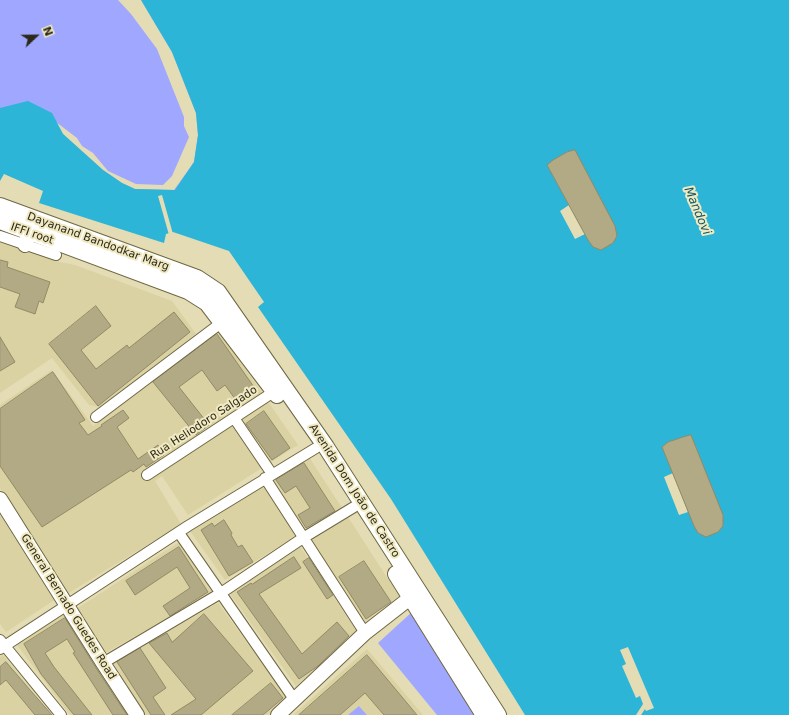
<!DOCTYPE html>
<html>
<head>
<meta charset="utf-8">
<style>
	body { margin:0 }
	#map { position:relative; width:789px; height:715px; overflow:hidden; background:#e3dcb4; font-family:"DejaVu Sans",sans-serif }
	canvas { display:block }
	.north { position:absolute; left:16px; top:16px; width:40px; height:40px; -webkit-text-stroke:3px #f0e9c1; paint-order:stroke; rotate:68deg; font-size:11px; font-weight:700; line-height:16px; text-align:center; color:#2c291a }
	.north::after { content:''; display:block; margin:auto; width:14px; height:18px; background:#2c291a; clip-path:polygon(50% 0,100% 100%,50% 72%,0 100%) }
</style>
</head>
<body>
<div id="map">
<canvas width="789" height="715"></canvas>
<div class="north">N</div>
</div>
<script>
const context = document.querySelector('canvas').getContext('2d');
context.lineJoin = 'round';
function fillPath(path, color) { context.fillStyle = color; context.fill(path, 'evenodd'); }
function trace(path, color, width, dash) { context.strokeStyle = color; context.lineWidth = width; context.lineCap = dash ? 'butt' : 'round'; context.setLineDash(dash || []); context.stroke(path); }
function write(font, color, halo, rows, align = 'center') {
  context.font = font + ' "DejaVu Sans",sans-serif'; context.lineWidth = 4; context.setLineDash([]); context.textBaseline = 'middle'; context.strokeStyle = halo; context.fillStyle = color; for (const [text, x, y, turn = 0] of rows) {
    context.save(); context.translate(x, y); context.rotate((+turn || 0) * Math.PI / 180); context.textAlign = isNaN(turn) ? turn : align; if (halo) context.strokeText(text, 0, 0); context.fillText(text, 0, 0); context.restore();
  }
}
const built = new Path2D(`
	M 0,240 L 55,261 L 75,265 L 172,301 L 196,334 L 100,407 L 89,405 L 52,358 L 0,393 Z
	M 219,331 L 298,445 L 188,515 L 162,476 L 155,481 L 181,524 L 67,594 L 0,488 L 0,405 L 52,370 L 93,426 L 167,369 Z
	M 309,457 L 342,508 L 303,532 L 270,479 Z
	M 264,485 L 297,535 L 225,580 L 190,531 Z
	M 0,510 L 56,599 L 6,632 L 0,624 Z
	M 348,517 L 399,596 L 364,623 L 312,540 Z
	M 179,542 L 212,593 L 105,653 L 78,608 Z
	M 300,546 L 358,633 L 296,686 L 230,594 Z
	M 218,603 L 288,699 L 268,715 L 146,715 L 113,663 Z
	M 66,611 L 133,715 L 70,715 L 17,645 Z
	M 367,649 L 423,715 L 367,715 L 359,706 L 348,715 L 293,715 Z
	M 3,655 L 52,715 L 0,715 L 0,657 Z`);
const green = new Path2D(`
	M 0,0 L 118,0 L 131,14 L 157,49 L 184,117 L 184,126 L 189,137 L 172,176 L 163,185 L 136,184 L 108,171 L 93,153 L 82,146 L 77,138 L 56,122 L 63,134 L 103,170 L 122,183 L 135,189 L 174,190 L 194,162 L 198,135 L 196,113 L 172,52 L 141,0 L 261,111 L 192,215 L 0,133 Z
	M 412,612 L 477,715 L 437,715 L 378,643 Z
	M 359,706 L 367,715 L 348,715 Z`);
const water = new Path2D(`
	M 141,0 L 789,0 L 789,715 L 525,715 L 391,499 L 258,307 L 264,302 L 229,251 L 173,232 L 166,234 L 164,243 L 39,203 L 43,191 L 4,174 L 0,181 L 0,108 L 28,101 L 52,113 L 63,134 L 103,170 L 122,183 L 135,189 L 175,190 L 194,162 L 198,135 L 196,113 L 172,52 Z`);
const pier = new Path2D(`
	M 162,195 L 173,234 L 169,235 L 158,196 Z
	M 569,205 L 585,234 L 575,239 L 560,211 Z
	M 673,473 L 688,512 L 679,515 L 664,477 Z
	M 628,647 L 654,708 L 646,711 L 645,709 L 641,715 L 636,715 L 643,704 L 640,696 L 636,698 L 622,666 L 626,664 L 620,650 Z`);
const building = new Path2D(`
	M 575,150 L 615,226 L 617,236 L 613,243 L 601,250 L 593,247 L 588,240 L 547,165 L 553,160 L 567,152 Z
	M 0,260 L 8,262 L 7,267 L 50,282 L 43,303 L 39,301 L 35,314 L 15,307 L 20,294 L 0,287 Z
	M 96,306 L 111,326 L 81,350 L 96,369 L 127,345 L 129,348 L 174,312 L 190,332 L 98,406 L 49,344 Z
	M 217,334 L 256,390 L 238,403 L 225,385 L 217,391 L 202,370 L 179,387 L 209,425 L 196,435 L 153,382 Z
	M 0,337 L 15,362 L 0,371 Z
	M 53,372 L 85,420 L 79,423 L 88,435 L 102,426 L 101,425 L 123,410 L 129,418 L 117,427 L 138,459 L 158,445 L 164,455 L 146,467 L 144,464 L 133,472 L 131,470 L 42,527 L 0,466 L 0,409 Z
	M 264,411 L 290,448 L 272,460 L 246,424 Z
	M 691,435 L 723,515 L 723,526 L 718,532 L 706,537 L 698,533 L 694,526 L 662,447 L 668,442 L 683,437 Z
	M 304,463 L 335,511 L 306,528 L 298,515 L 310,508 L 296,486 L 285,493 L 276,480 Z
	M 224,520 L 232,533 L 231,535 L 238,547 L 242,545 L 253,562 L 229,576 L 201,530 L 212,523 L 214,526 Z
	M 179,547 L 208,592 L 170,616 L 163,606 L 190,588 L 177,567 L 135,595 L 126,581 Z
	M 294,557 L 301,568 L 259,594 L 302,654 L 337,622 L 349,636 L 318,666 L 299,679 L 237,592 L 251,583 L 252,584 Z
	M 309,558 L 333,595 L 327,599 L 303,562 Z
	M 364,561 L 391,602 L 366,619 L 339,577 Z
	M 204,614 L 253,671 L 201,715 L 171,715 L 196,699 L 149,643 L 167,633 L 172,642 Z
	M 65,618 L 96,668 L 127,715 L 113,715 L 73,653 L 75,652 L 67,639 L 45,653 L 54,667 L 92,715 L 74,715 L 41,674 L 24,644 Z
	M 140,648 L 166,688 L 153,697 L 165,715 L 151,715 L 117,662 Z
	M 367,655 L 417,715 L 384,715 L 365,693 L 340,715 L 299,715 Z
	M 6,662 L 30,690 L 52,715 L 35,715 L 6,680 L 0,685 L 0,667 Z
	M 271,683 L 283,698 L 263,715 L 232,715 Z`);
const street = new Path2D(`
	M 0,236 L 56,255
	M 96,417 L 221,323
	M 234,418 L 272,474
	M 147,475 L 275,391
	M 265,478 L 365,633
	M 179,533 L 294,699
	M 0,640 L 61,715
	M 0,649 L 188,526 L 316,448
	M 103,663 L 221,593 L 303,538 L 354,507`);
const secondary = new Path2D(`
	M 25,245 L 29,232
	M 0,499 L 103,663 L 137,715
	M 278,715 L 365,633 L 410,598 L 418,591`);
const primary = new Path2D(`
	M 0,206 L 197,278 L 218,292 L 326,447 L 498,715
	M 0,221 L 188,291 L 207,303 L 277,395
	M 396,574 L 484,715`);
const streetNames = [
	["IFFI root",32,234,19],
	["Dayanand Bandodkar Marg",98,242,20],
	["Rua Heliodoro Salgado",204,423,-33],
	["Avenida Dom João de Castro",354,491,57],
	["General Bernado Guedes Road",68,607,58]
];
const waterNames = [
	["Mandovi",697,211,67]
];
fillPath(built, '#dbd2a3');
fillPath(green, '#9fa7ff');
fillPath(water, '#2cb5d6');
fillPath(pier, '#e3dcb4');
fillPath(building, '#b2aa85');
trace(building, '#928b66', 1);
trace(street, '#6e6844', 12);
trace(secondary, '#6e6844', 16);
trace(primary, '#6e6844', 18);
trace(street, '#fff', 10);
trace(secondary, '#fff', 14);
trace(primary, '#fff', 16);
write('11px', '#2c291a', '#f0e9c1', streetNames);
write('italic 12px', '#0d5768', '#f0e9c1', waterNames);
</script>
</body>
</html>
